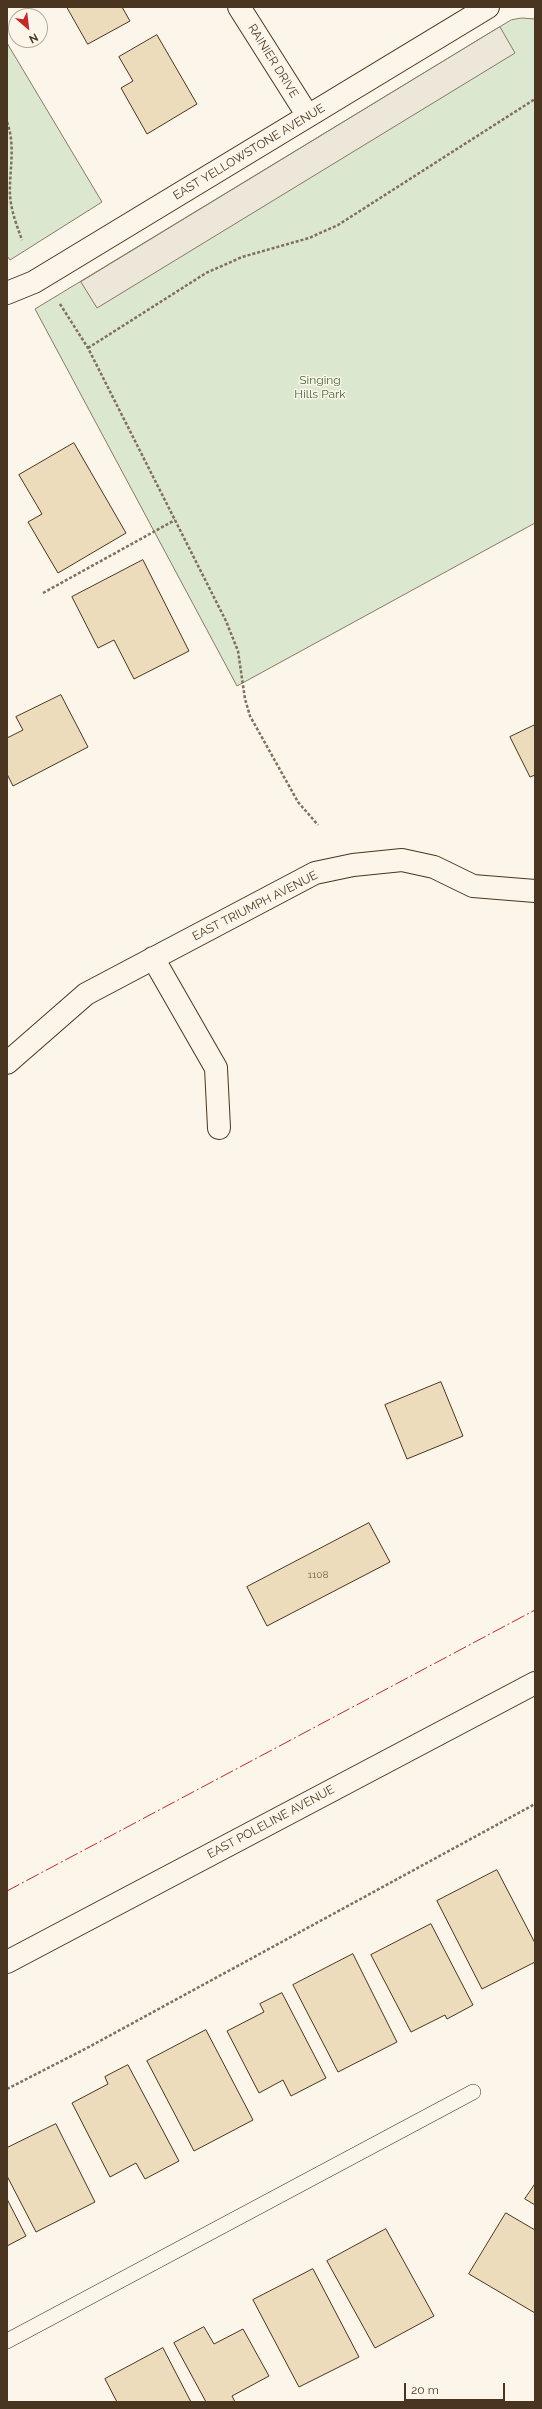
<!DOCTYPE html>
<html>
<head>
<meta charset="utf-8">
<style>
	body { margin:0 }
	#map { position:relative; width:542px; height:2409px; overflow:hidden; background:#fbf6e9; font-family:Raleway,sans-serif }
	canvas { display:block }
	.frame { position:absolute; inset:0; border:8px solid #4a3520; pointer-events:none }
	.north { position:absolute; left:8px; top:8px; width:40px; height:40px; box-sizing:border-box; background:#fbf6e9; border:1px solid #b4a999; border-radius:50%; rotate:152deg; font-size:11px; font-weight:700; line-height:16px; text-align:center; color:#4a3520 }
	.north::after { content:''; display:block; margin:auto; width:14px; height:18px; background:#c62828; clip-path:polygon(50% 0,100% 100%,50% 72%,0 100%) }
	.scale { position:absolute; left:404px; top:2383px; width:101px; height:18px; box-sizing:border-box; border:2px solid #4a3520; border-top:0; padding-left:5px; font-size:12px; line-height:14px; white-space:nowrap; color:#4a3520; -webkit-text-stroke:3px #fbf6e9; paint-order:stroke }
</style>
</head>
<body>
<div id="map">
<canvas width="542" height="2409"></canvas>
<div class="frame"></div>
<div class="north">N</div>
<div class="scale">20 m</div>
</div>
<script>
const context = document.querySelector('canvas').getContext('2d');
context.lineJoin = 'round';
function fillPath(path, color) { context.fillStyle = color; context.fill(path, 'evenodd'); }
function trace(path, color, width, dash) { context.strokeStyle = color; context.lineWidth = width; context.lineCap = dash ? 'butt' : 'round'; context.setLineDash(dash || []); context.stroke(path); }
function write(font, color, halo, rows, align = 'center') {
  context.font = font + ' Raleway,sans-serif'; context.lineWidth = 3; context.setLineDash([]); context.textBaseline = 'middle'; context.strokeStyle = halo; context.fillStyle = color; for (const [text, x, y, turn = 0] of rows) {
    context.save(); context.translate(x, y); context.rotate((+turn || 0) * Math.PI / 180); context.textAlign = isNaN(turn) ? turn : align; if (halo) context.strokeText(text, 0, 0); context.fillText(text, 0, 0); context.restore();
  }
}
const green = new Path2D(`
	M 522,18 L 535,19 L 535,523 L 237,686 L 35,309 L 511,20 Z
	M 7,43 L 102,202 L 10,260 L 7,256 Z`);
const parking = new Path2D(`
	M 500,27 L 515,53 L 97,308 L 81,282 Z`);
const building = new Path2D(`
	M 67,7 L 122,7 L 130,21 L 88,44 Z
	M 157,35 L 197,104 L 147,134 L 121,88 L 133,81 L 119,57 Z
	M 74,443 L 126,533 L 58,573 L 28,522 L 42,514 L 19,475 Z
	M 143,560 L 189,651 L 134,679 L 114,640 L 98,648 L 72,597 Z
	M 61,695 L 88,747 L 13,786 L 7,774 L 7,738 L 23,730 L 16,717 Z
	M 535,725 L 535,775 L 530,777 L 510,737 Z
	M 441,1382 L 463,1436 L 407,1459 L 385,1405 Z
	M 369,1523 L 390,1562 L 267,1626 L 247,1587 Z
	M 497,1870 L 535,1943 L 535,1962 L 482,1989 L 437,1901 Z
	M 431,1924 L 473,2005 L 447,2019 L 445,2015 L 411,2032 L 371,1955 Z
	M 353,1954 L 397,2042 L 338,2072 L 293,1985 Z
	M 282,1993 L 326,2078 L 291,2096 L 283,2080 L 259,2093 L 227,2031 L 264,2012 L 260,2004 Z
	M 206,2030 L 253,2120 L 194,2151 L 147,2061 Z
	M 128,2065 L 179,2161 L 145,2179 L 136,2163 L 110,2177 L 72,2103 L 108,2084 L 105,2077 Z
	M 56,2124 L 95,2202 L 36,2232 L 7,2176 L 7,2148 Z
	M 535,2184 L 535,2205 L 525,2199 Z
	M 7,2199 L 26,2236 L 7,2246 Z
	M 506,2213 L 535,2230 L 535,2313 L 469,2274 Z
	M 386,2229 L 434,2316 L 375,2348 L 327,2261 Z
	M 313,2269 L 359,2357 L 299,2387 L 253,2300 Z
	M 204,2327 L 214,2344 L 243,2329 L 269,2376 L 232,2396 L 235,2402 L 206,2402 L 174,2343 Z
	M 163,2348 L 191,2402 L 117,2402 L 105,2379 Z`);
const path = new Path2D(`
	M 7,122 C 16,146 9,171 10,195 C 11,211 17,226 22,240
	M 60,304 L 88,348 L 226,621 L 238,651 L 245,699 L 250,716 L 298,802 L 318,825
	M 88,348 L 206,273 L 242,257 L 309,238 L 338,225 L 535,99
	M 43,593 L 175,520
	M 7,2089 L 87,2048 L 535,1804`);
const service = new Path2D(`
	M 7,2341 L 473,2092`);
const minor = new Path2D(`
	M 239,7 L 308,116
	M 7,293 L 34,282 L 488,7
	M 153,958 L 216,1068 L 219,1128
	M 7,1063 L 86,994 L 315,873 L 353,865 L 402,860 L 434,867 L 473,886 L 535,891`);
const secondary = new Path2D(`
	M 7,1962 L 535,1683`);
const power = new Path2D(`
	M 7,1891 L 535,1610`);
const numberNames = [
	["1108",318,1575]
];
const streetNames = [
	["RAINIER DRIVE",273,61,58],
	["EAST YELLOWSTONE AVENUE",249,152,-31],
	["EAST TRIUMPH AVENUE",255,906,-27],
	["EAST POLELINE AVENUE",271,1822,-28]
];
const parkNames = [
	["Singing",320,380],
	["Hills Park",320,394]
];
fillPath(green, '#dce7d0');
trace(green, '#887966', 1);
fillPath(parking, '#ede7d9');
trace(parking, '#887966', 1);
fillPath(building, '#ecdcbc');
trace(building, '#4a3520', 1);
trace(service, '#4a3520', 16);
trace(minor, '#4a3520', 24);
trace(secondary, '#4a3520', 24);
trace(path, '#7f6f5c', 2.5, [3, 2]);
trace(service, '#fbf6e9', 15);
trace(minor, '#fbf6e9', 22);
trace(secondary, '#fbf6e9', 22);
trace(power, '#c62828', 1, [14, 3, 2, 3]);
write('10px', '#725f47', null, numberNames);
write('12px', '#4a3520', '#fbf6e9', streetNames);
write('12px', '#436837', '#fbf6e9', parkNames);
</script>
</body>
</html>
